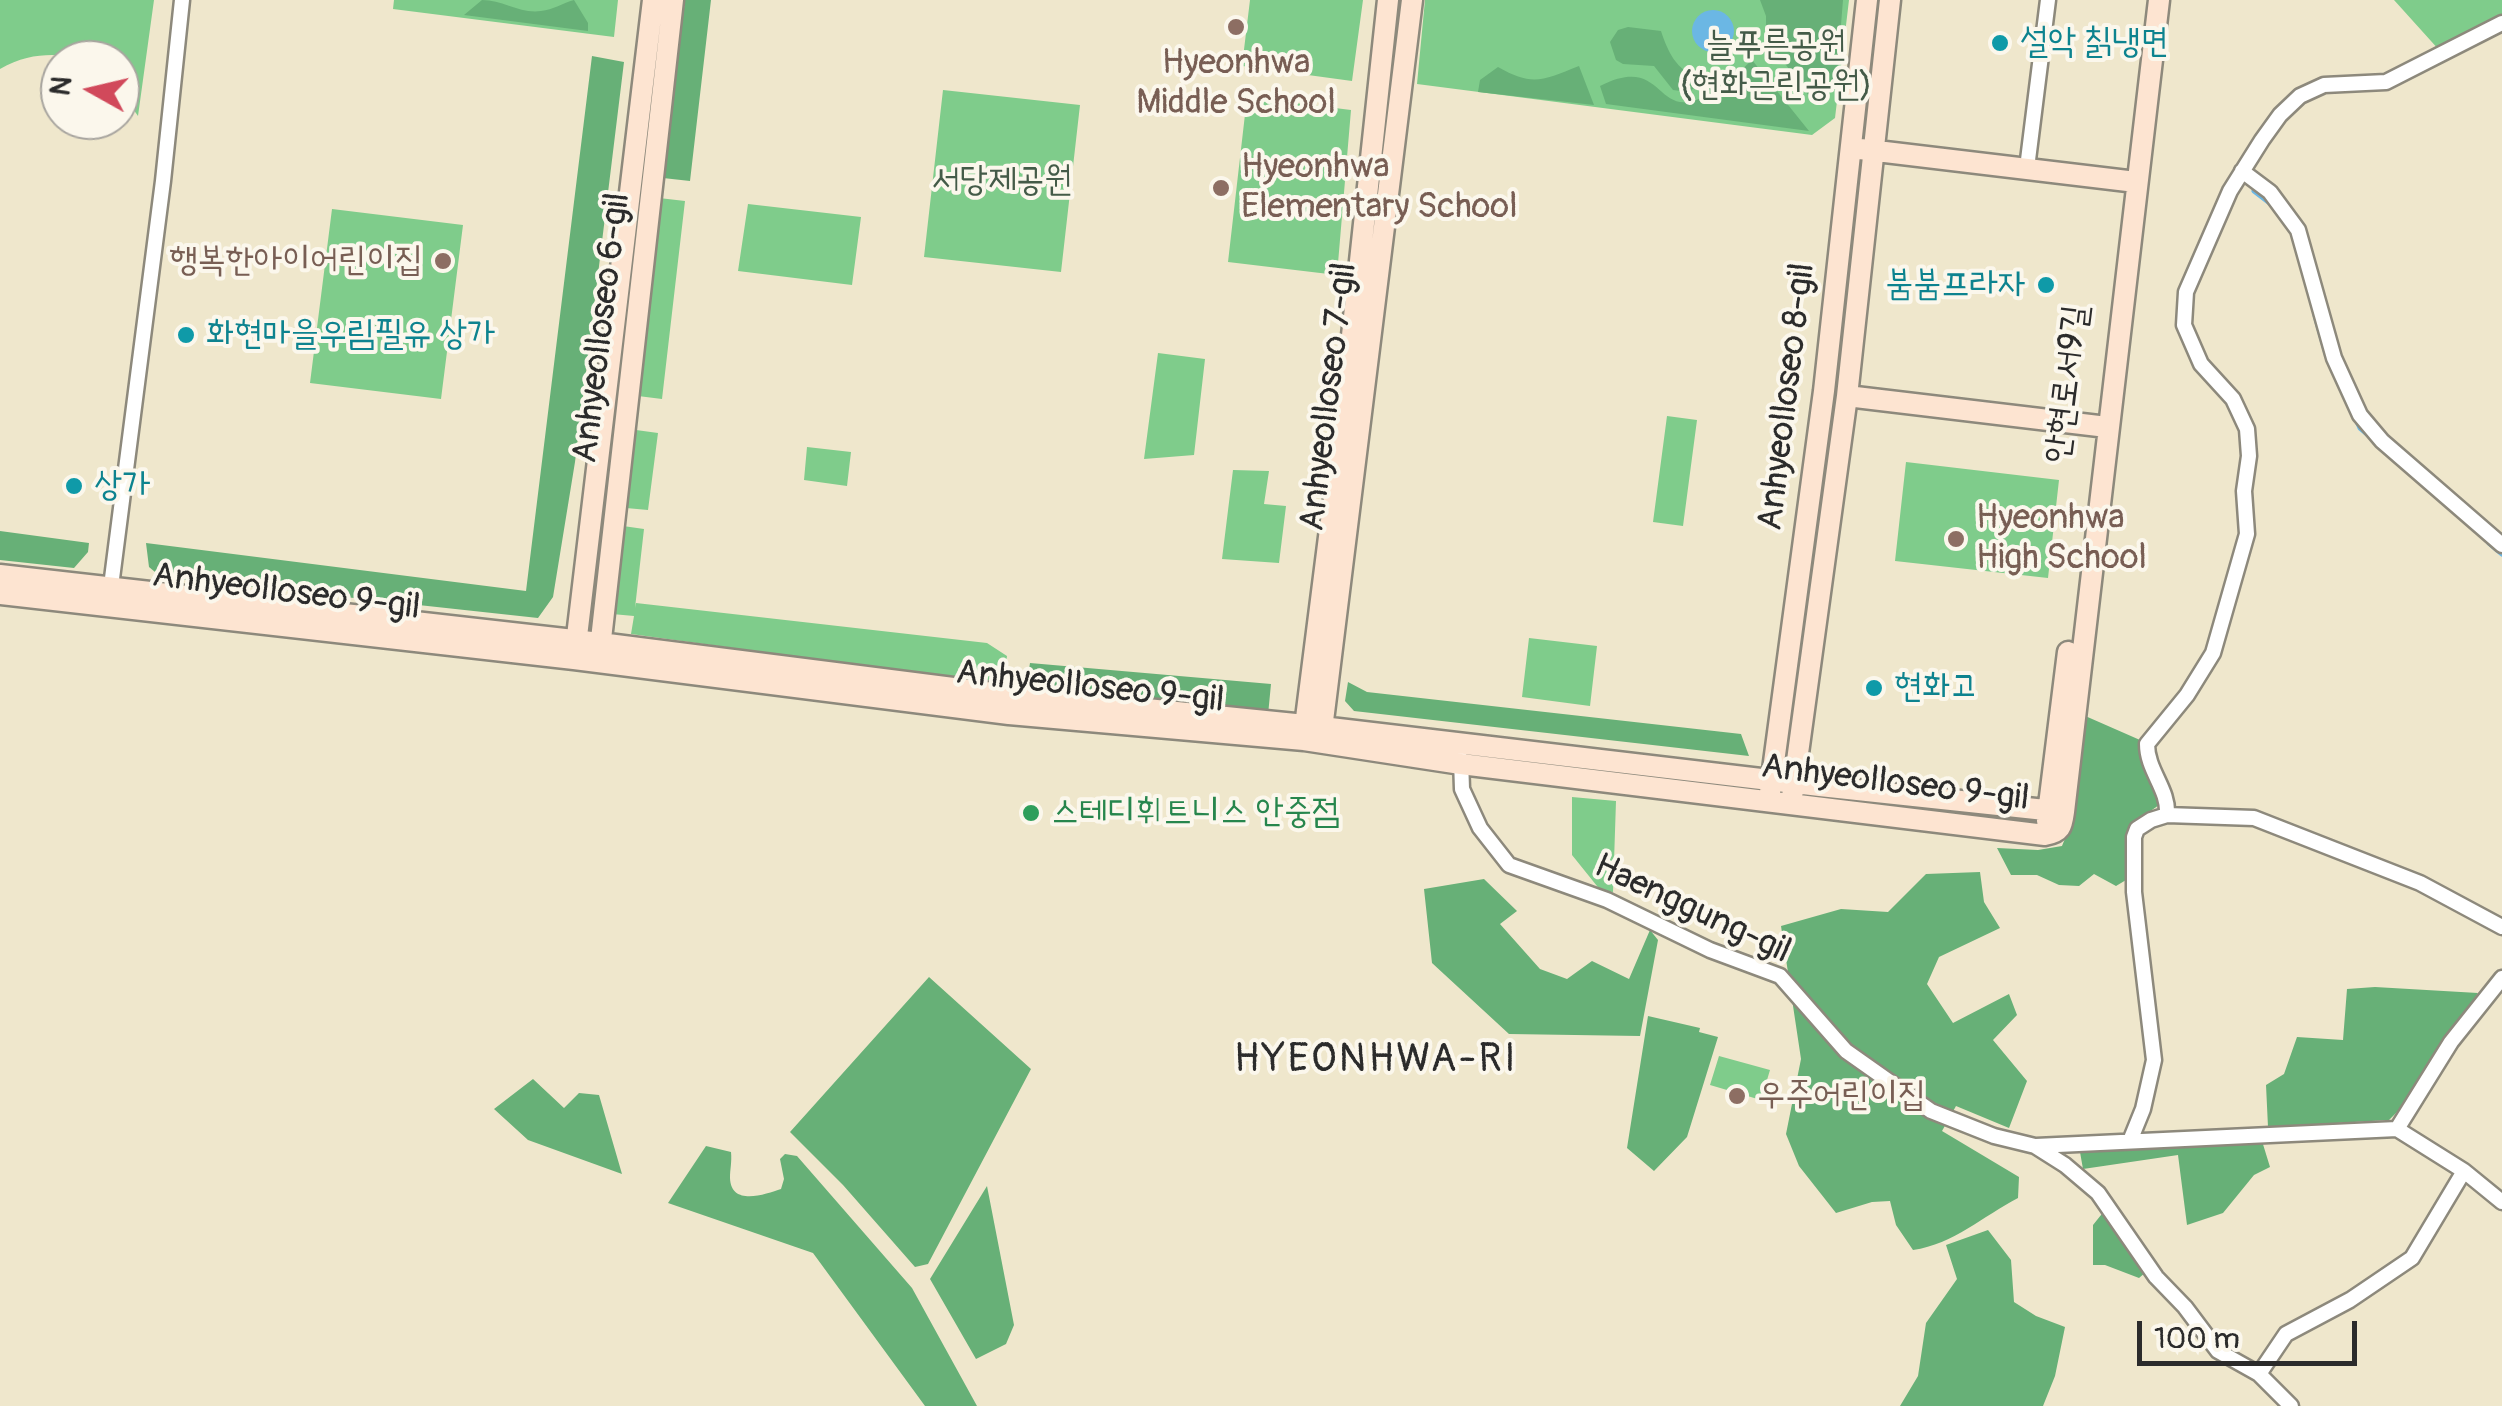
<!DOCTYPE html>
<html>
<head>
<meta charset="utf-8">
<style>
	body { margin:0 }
	#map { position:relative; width:2502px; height:1406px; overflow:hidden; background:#efe7cc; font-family:Pangolin,sans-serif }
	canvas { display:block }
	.north { position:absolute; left:40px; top:40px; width:100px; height:100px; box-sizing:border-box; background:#fbf7ec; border:2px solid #a8a59f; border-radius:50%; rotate:278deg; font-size:28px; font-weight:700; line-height:40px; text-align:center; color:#2b2b2b }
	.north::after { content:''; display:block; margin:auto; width:35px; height:45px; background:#d1495b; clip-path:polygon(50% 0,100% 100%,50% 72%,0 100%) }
	.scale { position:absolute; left:2137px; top:1321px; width:220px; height:45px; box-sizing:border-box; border:5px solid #2b2b2b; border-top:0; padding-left:12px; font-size:30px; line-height:35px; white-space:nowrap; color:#2b2b2b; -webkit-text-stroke:8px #fbf7ec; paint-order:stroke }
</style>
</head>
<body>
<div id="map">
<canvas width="2502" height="1406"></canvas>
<div class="north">N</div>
<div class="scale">100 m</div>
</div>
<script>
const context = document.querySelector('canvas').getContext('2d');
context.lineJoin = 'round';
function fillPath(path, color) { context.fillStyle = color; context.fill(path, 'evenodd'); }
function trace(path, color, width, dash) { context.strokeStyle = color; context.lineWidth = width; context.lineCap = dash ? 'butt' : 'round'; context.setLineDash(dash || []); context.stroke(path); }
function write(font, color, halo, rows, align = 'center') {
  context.font = font + ' Pangolin,"Poor Story",sans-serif'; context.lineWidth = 8; context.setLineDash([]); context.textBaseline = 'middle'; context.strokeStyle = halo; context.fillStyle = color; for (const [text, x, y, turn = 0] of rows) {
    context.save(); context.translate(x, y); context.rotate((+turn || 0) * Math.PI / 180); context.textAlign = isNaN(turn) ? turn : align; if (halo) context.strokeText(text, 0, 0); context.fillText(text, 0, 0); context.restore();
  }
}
const green = new Path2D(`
	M 0,0 L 154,0 L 138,116 L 120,90 L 120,60 C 74,60 43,44 0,69 Z
	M 394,0 L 618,0 L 614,37 L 393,9 Z
	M 1250,0 L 1363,0 L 1352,81 L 1242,66 Z
	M 1425,0 L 1849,0 L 1835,118 L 1812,135 L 1417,84 Z
	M 2394,0 L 2502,0 L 2502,18 L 2440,51 Z
	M 943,90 L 1080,105 L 1061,272 L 924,257 Z
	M 1247,97 L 1351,110 L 1337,275 L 1228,262 Z
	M 659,198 L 685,201 L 662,399 L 638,396 Z
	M 748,204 L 861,217 L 852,285 L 738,271 Z
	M 332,209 L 463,225 L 441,399 L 310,383 Z
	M 1158,353 L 1205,359 L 1194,455 L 1144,459 Z
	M 1667,416 L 1697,420 L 1683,526 L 1653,522 Z
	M 636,430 L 658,433 L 648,510 L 626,508 Z
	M 807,447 L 851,452 L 847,486 L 804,480 Z
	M 1906,462 L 2059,480 L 2048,578 L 1895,561 Z
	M 1233,470 L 1269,471 L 1264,504 L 1286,506 L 1279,563 L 1222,559 Z
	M 623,526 L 644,529 L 635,608 L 636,603 L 987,643 L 1007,656 L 1003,685 L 631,634 L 634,616 L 612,614 Z
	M 1529,638 L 1597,646 L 1590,706 L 1522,697 Z
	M 1572,797 L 1616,801 L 1613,892 L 1601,891 L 1572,855 Z
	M 1719,1056 L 1770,1070 L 1761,1100 L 1710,1085 Z`);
const forest = new Path2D(`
	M 482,0 C 503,0 520,14 541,11 C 553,10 563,3 574,0 L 588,23 L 588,31 L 464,15 Z
	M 685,0 L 711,0 L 690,181 L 663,178 Z
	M 1760,0 L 1843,0 L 1836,86 L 1809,96 L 1766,38 L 1766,16 Z
	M 1628,27 L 1661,31 C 1668,52 1676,70 1699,78 L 1696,87 L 1688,92 L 1673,90 L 1654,66 L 1623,64 L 1616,60 L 1610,42 L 1618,30 Z
	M 592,56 L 624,62 L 575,462 L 553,597 L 538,618 L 161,577 L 149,567 L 146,543 L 526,591 Z
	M 1752,60 L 1809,131 L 1606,104 L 1600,86 C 1665,53 1654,121 1703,97 L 1707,85 L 1735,80 L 1738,73 Z
	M 1579,66 L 1594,105 L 1478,92 L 1480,80 L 1498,67 C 1533,87 1543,80 1579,66 Z
	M 0,531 L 89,543 L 88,552 L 74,568 L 0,560 Z
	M 1030,663 L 1271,684 L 1268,715 L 1026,687 Z
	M 1348,682 L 1367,692 L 1741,734 L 1749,756 L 1354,711 L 1345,701 Z
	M 2083,715 L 2140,740 L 2146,776 L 2162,803 C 2121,831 2126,832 2126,880 L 2116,886 L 2094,874 L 2079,886 L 2059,885 L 2037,875 L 2011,875 L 1997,848 L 2038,850 L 2062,846 C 2081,804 2081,760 2083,715 Z
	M 1980,872 L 1984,902 L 2000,928 L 1939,957 L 1927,984 L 1953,1023 L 2009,994 L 2017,1015 L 1993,1040 L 2027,1081 L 2009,1128 L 1956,1106 L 1942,1131 L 2019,1177 L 2018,1198 C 1983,1216 1954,1244 1913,1250 L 1896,1225 L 1890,1201 L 1872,1202 L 1836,1213 L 1799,1166 L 1786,1134 L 1801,1059 L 1781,926 L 1841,909 L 1888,912 L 1926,874 Z
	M 1484,879 L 1517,911 L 1500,924 L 1540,969 L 1567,979 L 1592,961 L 1629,979 L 1650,930 L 1658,940 L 1640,1036 L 1509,1034 L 1432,963 L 1424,889 Z
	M 929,977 L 1031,1069 L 928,1264 L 915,1267 L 843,1185 L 790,1132 Z
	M 2375,987 L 2478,993 L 2401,1108 L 2389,1120 L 2268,1127 L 2266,1085 L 2284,1074 L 2297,1037 L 2343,1040 L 2347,989 Z
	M 1648,1016 L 1700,1028 L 1699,1032 L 1718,1037 L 1687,1137 L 1654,1171 L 1627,1148 Z
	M 533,1079 L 564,1108 L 579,1093 L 599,1095 L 622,1174 L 528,1140 L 494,1109 Z
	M 2262,1141 L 2270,1167 L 2254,1175 L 2223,1213 L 2187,1225 L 2178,1155 L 2083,1169 L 2080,1152 Z
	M 706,1146 L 731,1152 C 732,1162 730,1169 730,1178 C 731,1207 766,1194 781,1189 L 784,1179 L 780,1159 L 785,1154 L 797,1156 L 912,1288 L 977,1406 L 925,1406 L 813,1253 L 668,1203 Z
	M 987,1186 L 1014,1325 L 1006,1344 L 976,1359 L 930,1279 Z
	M 2105,1210 L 2146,1272 L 2139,1278 L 2105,1265 L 2093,1265 L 2093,1225 Z
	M 1988,1230 L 2011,1260 L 2014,1302 L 2036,1316 L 2065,1327 L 2055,1376 L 2043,1406 L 1900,1406 L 1918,1376 L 1926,1323 L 1957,1279 L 1946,1245 Z`);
const water = new Path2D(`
	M1692 31a21 21 0 1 1 42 0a21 21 0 1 1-42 0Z`);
const stream = new Path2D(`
	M 2254,191 L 2271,204
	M 2315,315 L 2327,357
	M 2355,417 L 2360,428 L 2373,439
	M 2489,543 L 2502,554`);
const street = new Path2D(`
	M 2027,168 L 2048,0
	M 2242,171 L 2270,192 L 2298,230 L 2334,358 L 2360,415 L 2382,441 L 2502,545
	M 110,594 L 163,181 L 182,0
	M 1461,759 L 1462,789 L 1480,828 L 1509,865 L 1607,900 L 1710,950 L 1780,976 L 1846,1051 L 1931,1111 L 1994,1136 L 2035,1146 L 2065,1165 L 2098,1193 L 2156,1277 L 2185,1307 L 2218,1351 L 2259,1374 L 2286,1334 L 2350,1300 L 2412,1258 L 2464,1171 L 2397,1129
	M 2167,815 C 2169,789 2147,771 2147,744 L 2187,695 L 2213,653 L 2247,534 L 2244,491 L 2249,456 L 2247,429 L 2233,399 L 2201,364 L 2184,325 L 2186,292 L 2230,191 L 2262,140 L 2280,115 L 2300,96 L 2324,85 L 2386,82 L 2502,23
	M 2130,1141 L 2143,1109 L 2154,1060 L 2134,892 L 2134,837 L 2137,829 L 2151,820 L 2167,815 L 2254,818 L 2420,883 L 2502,927
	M 2036,1146 L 2397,1129 L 2451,1042 L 2502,978
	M 2464,1171 L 2502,1202
	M 2259,1374 L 2291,1406`);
const secondary = new Path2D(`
	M 1860,149 L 2136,182
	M 1847,396 L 2107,427
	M 0,575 L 600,643 L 1008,695 L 1305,725 L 1820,786 L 2064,812
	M 0,594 L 574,659 L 1009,714 L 1304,740 L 1461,764 L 2045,835 C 2061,832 2062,827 2064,812 L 2159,0
	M 575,653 L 653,0
	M 599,657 L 673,0
	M 1304,734 L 1338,466 L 1388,0
	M 1321,737 L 1412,0
	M 1770,792 L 1824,391 L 1867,0
	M 1792,797 L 1847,396 L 1890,0
	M 2047,821 L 2068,652`);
const markers = [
	[1236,27,10,"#8d6e63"],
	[2000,43,10,"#0f9aa8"],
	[1221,188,10,"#8d6e63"],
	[443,261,10,"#8d6e63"],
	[2046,285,10,"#0f9aa8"],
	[186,335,10,"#0f9aa8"],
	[74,486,10,"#0f9aa8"],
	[1956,539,10,"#8d6e63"],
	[1874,688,10,"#0f9aa8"],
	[1031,813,10,"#2e9e5b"],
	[1737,1096,10,"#8d6e63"]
];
const cultureNames = [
	["설악 칡냉면",2020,43],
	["붐붐프라자",2026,285,"right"],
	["화현마을우림필유 상가",206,335],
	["상가",94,486],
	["현화고",1894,688]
];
const parkNames = [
	["늘푸른공원",1776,46],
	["(현화근린공원)",1776,86],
	["서당제공원",1002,181]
];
const educationNames = [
	["Hyeonhwa",1236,64,"center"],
	["Middle School",1236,104,"center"],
	["Hyeonhwa",1241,168],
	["Elementary School",1241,208],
	["행복한아이어린이집",423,261,"right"],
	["Hyeonhwa",1976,519],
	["High School",1976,559],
	["우주어린이집",1757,1096]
];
const streetNames = [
	["Anhyeolloseo 6-gil",603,328,-83],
	["안현로서9길",2068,384,-83],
	["Anhyeolloseo 7-gil",1330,397,-83],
	["Anhyeolloseo 8-gil",1788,397,-83],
	["Anhyeolloseo 9-gil",286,593,7],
	["Anhyeolloseo 9-gil",1090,688,6],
	["Anhyeolloseo 9-gil",1895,784,7],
	["Haenggung-gil",1692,910,25]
];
const leisureNames = [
	["스테디휘트니스 안중점",1051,813]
];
const quarterNames = [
	["HYEONHWA-RI",1376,1061]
];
fillPath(green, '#7fcc8b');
fillPath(forest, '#67b077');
fillPath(water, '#6bb7e4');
trace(stream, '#6bb7e4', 5);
trace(street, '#8d897c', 19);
trace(secondary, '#8d897c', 25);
trace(street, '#fff', 14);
trace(secondary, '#fde4d1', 20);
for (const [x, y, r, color] of markers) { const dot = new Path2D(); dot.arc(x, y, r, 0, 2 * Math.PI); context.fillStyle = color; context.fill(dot); trace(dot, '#fbf7ec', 4); }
write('35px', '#0d838f', '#fbf7ec', cultureNames, 'left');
write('35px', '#445b48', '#fbf7ec', parkNames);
write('35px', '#785e54', '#fbf7ec', educationNames, 'left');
write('35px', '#2b2b2b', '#fbf7ec', streetNames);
write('35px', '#27864d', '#fbf7ec', leisureNames, 'left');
context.letterSpacing = '2.5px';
write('40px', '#2b2b2b', '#fbf7ec', quarterNames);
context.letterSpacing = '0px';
</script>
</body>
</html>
